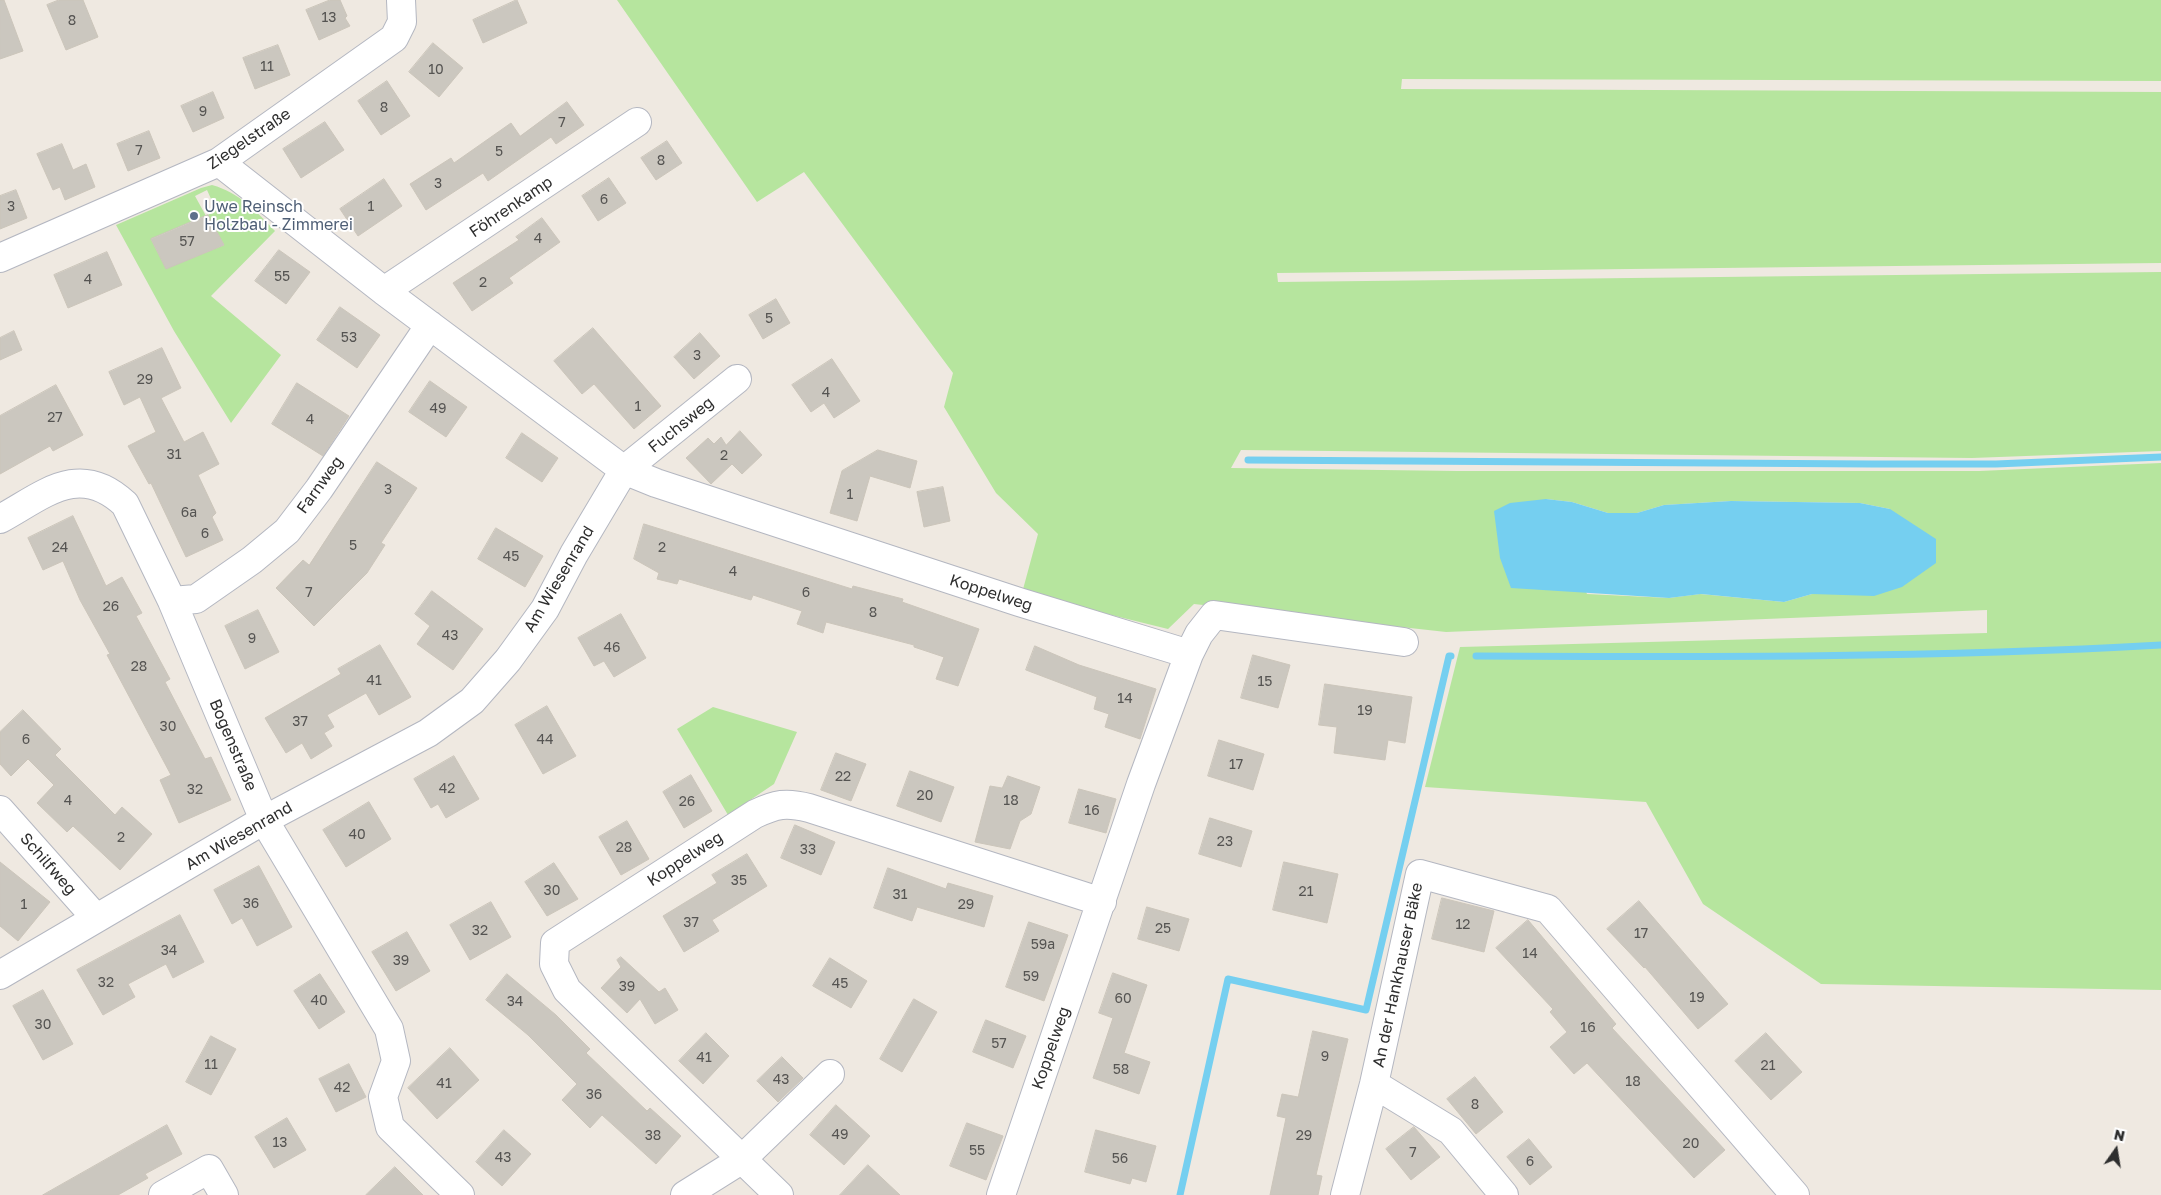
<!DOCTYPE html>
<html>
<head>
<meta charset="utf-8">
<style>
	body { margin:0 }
	#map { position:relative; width:2161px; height:1195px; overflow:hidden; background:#efe9e1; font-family:"Golos Text",sans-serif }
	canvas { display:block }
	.north { position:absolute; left:2091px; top:1125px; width:50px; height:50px; -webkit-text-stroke:4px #fff; paint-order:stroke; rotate:13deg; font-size:14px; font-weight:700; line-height:20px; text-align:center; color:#2e2e2e }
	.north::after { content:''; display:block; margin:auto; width:18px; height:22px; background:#2e2e2e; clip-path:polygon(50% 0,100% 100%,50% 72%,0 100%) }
</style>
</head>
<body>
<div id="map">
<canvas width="2161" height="1195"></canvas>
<div class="north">N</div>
</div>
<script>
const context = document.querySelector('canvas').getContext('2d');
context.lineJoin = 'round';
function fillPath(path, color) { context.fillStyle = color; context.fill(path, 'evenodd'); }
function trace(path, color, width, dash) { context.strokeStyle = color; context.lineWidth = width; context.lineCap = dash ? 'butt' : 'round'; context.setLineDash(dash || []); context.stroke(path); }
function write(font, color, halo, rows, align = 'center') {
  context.font = font + ' "Golos Text",sans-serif'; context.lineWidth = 4; context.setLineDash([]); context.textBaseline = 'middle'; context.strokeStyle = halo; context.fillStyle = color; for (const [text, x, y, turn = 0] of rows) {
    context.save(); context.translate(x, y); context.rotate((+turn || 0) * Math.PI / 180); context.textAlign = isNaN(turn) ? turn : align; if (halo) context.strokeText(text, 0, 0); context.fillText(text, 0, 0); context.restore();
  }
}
const green = new Path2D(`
	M 617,0 L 2161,0 L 2161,81 L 1402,79 L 1401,89 L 2161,92 L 2161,263 L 1277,273 L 1278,282 L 2161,272 L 2161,451 L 1972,458 L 1241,450 L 1231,468 L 1457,471 L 1979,471 L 2161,463 L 2161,990 L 1821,984 L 1703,904 L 1646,802 L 1425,787 L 1460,647 L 1987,633 L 1987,610 L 1446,632 L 1194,604 L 1168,629 L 1022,593 L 1038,534 L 996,493 L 944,407 L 953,373 L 804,172 L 757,202 ZM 1546,499 L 1572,502 L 1608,513 L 1637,513 L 1664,505 L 1731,501 L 1860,503 L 1890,509 L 1827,593 L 1812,594 L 1784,602 L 1700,594 L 1669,598 L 1587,594 Z
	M 212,185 C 240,193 256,211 275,231 L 211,296 L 281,355 L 231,423 L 174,331 L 116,225 L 201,188 ZM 207,190 L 216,210 L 206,216 L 195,196 ZM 207,215 L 224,245 L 166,268 L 151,239 Z
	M 713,707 L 797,732 L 774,784 L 728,815 L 677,729 Z`);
const water = new Path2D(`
	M 1546,499 L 1572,502 L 1608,513 L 1637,513 L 1664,505 L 1731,501 L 1860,503 L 1890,509 L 1936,539 L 1936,563 L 1902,587 L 1874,596 L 1812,594 L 1784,602 L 1701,594 L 1669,598 L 1511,588 L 1500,558 L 1494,511 L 1510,503 Z`);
const stream = new Path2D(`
	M 1248,460 L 1872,464 L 1996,464 L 2161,457
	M 1476,656 C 1705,657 1933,658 2161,645
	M 1180,1195 L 1228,979 L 1366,1010 L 1449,656 L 1451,656`);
const building = new Path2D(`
	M 0,0 L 4,0 L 23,51 L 0,59 Z
	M 59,0 L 83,0 L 98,37 L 66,50 L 47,5 Z
	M 330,0 L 340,0 L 347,16 L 345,18 L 350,26 L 319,40 L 306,10 Z
	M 517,0 L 527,23 L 483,43 L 473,20 Z
	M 433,43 L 463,68 L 439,97 L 409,72 Z
	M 278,45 L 290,75 L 255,89 L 243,58 Z
	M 387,81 L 410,116 L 381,135 L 358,101 Z
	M 213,92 L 224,118 L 193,132 L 181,106 Z
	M 567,102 L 584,125 L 556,144 L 551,137 L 488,181 L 483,173 L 426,210 L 410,184 L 451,158 L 454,163 L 511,123 L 520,136 Z
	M 325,122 L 344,150 L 301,178 L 283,149 Z
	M 149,131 L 160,158 L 128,171 L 117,144 Z
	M 667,141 L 682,163 L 656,180 L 641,158 Z
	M 62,144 L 73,170 L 86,164 L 95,187 L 65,200 L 60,187 L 53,190 L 37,154 Z
	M 609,178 L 626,203 L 598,221 L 582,196 Z
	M 384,179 L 402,206 L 358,236 L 340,209 Z
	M 16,190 L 27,218 L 0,229 L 0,196 Z
	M 208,215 L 224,245 L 166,269 L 151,239 Z
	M 542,218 L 560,242 L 509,278 L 513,283 L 472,311 L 453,283 L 519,240 L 516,237 Z
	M 279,250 L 310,272 L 286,304 L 255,281 Z
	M 107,252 L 122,285 L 68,308 L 54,275 Z
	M 776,299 L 790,323 L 763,339 L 749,315 Z
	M 340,307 L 380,335 L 357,368 L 317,340 Z
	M 593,328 L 661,406 L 634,429 L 594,384 L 582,394 L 554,361 Z
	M 14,331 L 22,350 L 0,360 L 0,338 Z
	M 700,333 L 720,356 L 694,379 L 674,357 Z
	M 162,348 L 181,388 L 161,398 L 184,442 L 203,432 L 219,464 L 198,475 L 216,513 L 212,517 L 223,540 L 186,557 L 151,483 L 149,484 L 128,446 L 156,432 L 140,397 L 124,405 L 109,372 Z
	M 832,359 L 860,401 L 834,418 L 824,403 L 811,412 L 792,385 Z
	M 430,381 L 467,407 L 446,437 L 409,412 Z
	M 297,383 L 349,416 L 323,456 L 272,424 Z
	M 56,385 L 83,435 L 53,451 L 50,446 L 0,474 L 0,416 Z
	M 740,431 L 762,455 L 742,474 L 732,464 L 711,484 L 686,458 L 708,438 L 714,444 L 721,437 L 726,445 Z
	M 522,433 L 558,458 L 542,482 L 506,458 Z
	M 878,450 L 917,461 L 910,488 L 870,476 L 857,521 L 830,513 L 842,471 Z
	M 377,462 L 417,488 L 381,543 L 385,545 L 367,573 L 314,626 L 276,588 L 303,560 L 309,565 Z
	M 943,487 L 950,521 L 924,527 L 917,492 Z
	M 73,516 L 106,586 L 122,577 L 142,613 L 136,616 L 170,679 L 165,682 L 205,759 L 211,757 L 231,800 L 179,823 L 160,780 L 171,775 L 107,655 L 110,654 L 80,600 L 63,561 L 43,570 L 28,538 Z
	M 644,524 L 852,589 L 853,586 L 903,599 L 902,602 L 979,629 L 958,686 L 936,679 L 944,657 L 914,647 L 914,645 L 826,622 L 823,633 L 797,624 L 802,611 L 753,595 L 751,600 L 679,579 L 677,584 L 657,579 L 659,573 L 634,559 Z
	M 496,528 L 543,556 L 525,587 L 478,559 Z
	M 432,591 L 483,629 L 453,670 L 417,644 L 430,626 L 415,614 Z
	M 258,610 L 279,652 L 245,669 L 225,626 Z
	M 621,614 L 646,658 L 614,677 L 604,661 L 594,666 L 578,638 Z
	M 380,645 L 411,697 L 379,715 L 366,693 L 327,715 L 334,727 L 324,733 L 332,746 L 311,759 L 302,743 L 286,753 L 265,718 L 341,674 L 338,669 Z
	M 1035,646 L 1079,665 L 1156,689 L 1140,739 L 1105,727 L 1109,714 L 1094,709 L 1097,697 L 1026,670 Z
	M 1253,655 L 1290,665 L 1278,708 L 1241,698 Z
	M 1325,684 L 1412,697 L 1405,743 L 1388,740 L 1385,760 L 1334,753 L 1337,727 L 1319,725 Z
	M 547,706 L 576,756 L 543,774 L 515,725 Z
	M 23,710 L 61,749 L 55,755 L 115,815 L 122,807 L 152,834 L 120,870 L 73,826 L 67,832 L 37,803 L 54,785 L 28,759 L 11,776 L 0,764 L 0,732 Z
	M 1219,740 L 1264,754 L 1253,790 L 1208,776 Z
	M 836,753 L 866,764 L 851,801 L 821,790 Z
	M 454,756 L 479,799 L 446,818 L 438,804 L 431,808 L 414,779 Z
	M 910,771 L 954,787 L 941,822 L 897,806 Z
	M 691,775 L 712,811 L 684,828 L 663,792 Z
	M 1008,776 L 1040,787 L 1031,814 L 1020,821 L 1010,849 L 975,842 L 990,786 L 1002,788 Z
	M 1079,789 L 1116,799 L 1106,833 L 1069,823 Z
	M 369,802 L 391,839 L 346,867 L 323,830 Z
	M 1210,818 L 1252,831 L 1241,867 L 1199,854 Z
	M 627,821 L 649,859 L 621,875 L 599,837 Z
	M 795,825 L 835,842 L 821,875 L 781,858 Z
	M 747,854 L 767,886 L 712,920 L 719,931 L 684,952 L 663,916 L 717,883 L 712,875 Z
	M 0,862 L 50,902 L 18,941 L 0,926 Z
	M 1284,862 L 1338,874 L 1327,923 L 1273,910 Z
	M 554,863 L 578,899 L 547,916 L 525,882 Z
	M 259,866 L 292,927 L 257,946 L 242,918 L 232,924 L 214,890 Z
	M 888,868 L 946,889 L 948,883 L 993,896 L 984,927 L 917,907 L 912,921 L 874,908 Z
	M 1442,898 L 1494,911 L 1484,952 L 1432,939 Z
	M 1639,901 L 1728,1004 L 1698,1029 L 1645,967 L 1644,968 L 1607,929 Z
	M 491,902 L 511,937 L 470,960 L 450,925 Z
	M 1147,907 L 1189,919 L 1179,951 L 1138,939 Z
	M 180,915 L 204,962 L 173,978 L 166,964 L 128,984 L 135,997 L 103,1015 L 77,970 Z
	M 1528,920 L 1616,1024 L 1612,1028 L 1725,1150 L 1694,1178 L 1587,1063 L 1574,1074 L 1550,1047 L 1567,1032 L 1550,1012 L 1553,1009 L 1496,948 Z
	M 1029,922 L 1068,935 L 1044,1001 L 1006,987 Z
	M 407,932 L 430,971 L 396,991 L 372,952 Z
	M 621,957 L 659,992 L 665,988 L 678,1010 L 655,1024 L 640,999 L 627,1013 L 601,988 L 621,967 L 617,960 Z
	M 830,958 L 867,981 L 851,1008 L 813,986 Z
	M 1113,973 L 1147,985 L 1124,1053 L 1150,1062 L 1139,1094 L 1093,1078 L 1113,1018 L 1099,1013 Z
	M 320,974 L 345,1012 L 319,1029 L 294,991 Z
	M 507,974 L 556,1015 L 590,1049 L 586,1053 L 647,1111 L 650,1108 L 681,1136 L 656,1164 L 602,1115 L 590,1128 L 562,1100 L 577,1084 L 528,1035 L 486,1000 Z
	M 43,990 L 73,1044 L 43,1060 L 13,1006 Z
	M 914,999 L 937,1012 L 902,1072 L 880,1059 Z
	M 986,1020 L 1026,1036 L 1013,1068 L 973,1052 Z
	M 1313,1031 L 1348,1039 L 1316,1175 L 1322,1176 L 1318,1195 L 1270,1195 L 1286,1118 L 1277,1116 L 1282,1094 L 1298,1097 Z
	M 706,1033 L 729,1056 L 703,1084 L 679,1061 Z
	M 1766,1033 L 1802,1072 L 1771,1100 L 1735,1061 Z
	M 211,1036 L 236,1049 L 211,1095 L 186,1082 Z
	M 450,1048 L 479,1080 L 437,1119 L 408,1088 Z
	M 782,1057 L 803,1078 L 778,1102 L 757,1081 Z
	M 349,1064 L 366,1097 L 336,1112 L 319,1079 Z
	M 1475,1077 L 1503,1112 L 1476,1134 L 1447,1099 Z
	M 836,1105 L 870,1136 L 844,1165 L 810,1135 Z
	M 287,1118 L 306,1150 L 274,1168 L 255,1137 Z
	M 967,1123 L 1003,1136 L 986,1180 L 950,1166 Z
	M 167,1125 L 182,1154 L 145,1174 L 148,1178 L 118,1195 L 43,1195 Z
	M 1414,1127 L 1440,1157 L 1411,1180 L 1386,1149 Z
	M 504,1130 L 531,1154 L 502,1186 L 476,1162 Z
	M 1096,1130 L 1156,1146 L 1146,1182 L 1132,1178 L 1130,1184 L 1085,1172 Z
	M 1529,1139 L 1552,1167 L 1530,1185 L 1507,1157 Z
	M 868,1165 L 900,1195 L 840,1195 Z
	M 395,1167 L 423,1195 L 366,1195 Z`);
const minor = new Path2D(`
	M 0,258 L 219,162 L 394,38 L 402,22 L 401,0
	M 384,291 L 637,122
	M 737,379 L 624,470 L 656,483 L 1019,602 L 1189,654 L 1141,784 L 1001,1195
	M 0,519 C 44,495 79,461 125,504 L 172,601 L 264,820 L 389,1029 L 396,1061 L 383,1097 L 390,1127 L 460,1195
	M 172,601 L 196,599 L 252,560 L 287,531 L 319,489 L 430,325
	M 1189,654 L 1199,634 L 1214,615 L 1404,642
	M 0,810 L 96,918
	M 0,975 L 264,820 L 428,733 L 472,701 L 508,660 L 545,609 L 574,554 L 624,470 L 384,291 L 219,162
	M 1374,1084 L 1451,1131 L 1504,1195
	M 163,1195 L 209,1169 L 224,1195
	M 685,1195 L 741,1160 L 830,1074
	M 779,1195 L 567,990 L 554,964 L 555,943 L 755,814 C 776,804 786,802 809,808 L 1102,902
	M 1345,1195 L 1374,1084 L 1420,874 L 1548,909 L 1795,1195`);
const markers = [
	[194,216,5,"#5c6f8a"]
];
const numberNames = [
	["13",329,18],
	["8",72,21],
	["11",267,67],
	["10",436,70],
	["8",384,108],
	["9",203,112],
	["7",562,123],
	["7",139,151],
	["5",499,152],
	["8",661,161],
	["3",438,184],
	["6",604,200],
	["3",11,207],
	["1",371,207],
	["4",538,239],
	["57",187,242],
	["55",282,277],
	["4",88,280],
	["2",483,283],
	["5",769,319],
	["53",349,338],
	["3",697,356],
	["29",145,380],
	["4",826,393],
	["1",638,407],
	["49",438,409],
	["27",55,418],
	["4",310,420],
	["31",174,455],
	["2",724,456],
	["3",388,490],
	["1",850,495],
	["6a",189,513],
	["6",205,534],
	["5",353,546],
	["24",60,548],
	["2",662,548],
	["45",511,557],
	["4",733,572],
	["7",309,593],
	["6",806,593],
	["26",111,607],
	["8",873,613],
	["43",450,636],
	["9",252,639],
	["46",612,648],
	["28",139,667],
	["41",374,681],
	["15",1265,682],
	["14",1125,699],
	["19",1365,711],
	["37",300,722],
	["30",168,727],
	["6",26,740],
	["44",545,740],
	["17",1236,765],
	["22",843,777],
	["42",447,789],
	["32",195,790],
	["20",925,796],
	["4",68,801],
	["18",1011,801],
	["26",687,802],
	["16",1092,811],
	["40",357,835],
	["2",121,838],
	["23",1225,842],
	["28",624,848],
	["33",808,850],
	["35",739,881],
	["30",552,891],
	["21",1306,892],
	["31",900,895],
	["36",251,904],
	["1",24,905],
	["29",966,905],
	["37",691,923],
	["12",1463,925],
	["25",1163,929],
	["32",480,931],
	["17",1641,934],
	["59a",1043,945],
	["34",169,951],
	["14",1530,954],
	["39",401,961],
	["59",1031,977],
	["32",106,983],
	["45",840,984],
	["39",627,987],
	["19",1697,998],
	["60",1123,999],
	["40",319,1001],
	["34",515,1002],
	["30",43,1025],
	["16",1588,1028],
	["57",999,1044],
	["9",1325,1057],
	["41",704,1058],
	["11",211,1065],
	["21",1768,1066],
	["58",1121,1070],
	["43",781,1080],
	["18",1633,1082],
	["41",444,1084],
	["42",342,1088],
	["36",594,1095],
	["8",1475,1105],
	["49",840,1135],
	["38",653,1136],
	["29",1304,1136],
	["13",280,1143],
	["20",1691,1144],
	["55",977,1151],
	["7",1413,1153],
	["43",503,1158],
	["56",1120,1159],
	["6",1530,1162]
];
const streetNames = [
	["Ziegelstraße",249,139,-34],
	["Föhrenkamp",511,207,-34],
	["Fuchsweg",681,425,-39],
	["Farnweg",320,485,-54],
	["Am Wiesenrand",559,579,-59],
	["Koppelweg",991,593,18],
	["Bogenstraße",233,745,67],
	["Am Wiesenrand",239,836,-30],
	["Koppelweg",685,859,-33],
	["Schilfweg",48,864,49],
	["An der Hankhauser Bäke",1398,975,-78],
	["Koppelweg",1051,1048,-71]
];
const serviceNames = [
	["Uwe Reinsch",204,207],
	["Holzbau - Zimmerei",204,225]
];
fillPath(green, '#b6e59e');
fillPath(water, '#75cff0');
trace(stream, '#75cff0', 7);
fillPath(building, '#cbc7bf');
trace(building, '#cbc5ba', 1);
trace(minor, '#b4b7c1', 30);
trace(minor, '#fff', 28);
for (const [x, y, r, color] of markers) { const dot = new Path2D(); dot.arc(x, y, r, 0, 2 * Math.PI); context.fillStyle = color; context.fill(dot); trace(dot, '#fff', 2); }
write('14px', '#555452', null, numberNames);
write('16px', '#2e2e2e', '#fff', streetNames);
write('16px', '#4e5e75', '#fff', serviceNames, 'left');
</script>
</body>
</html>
